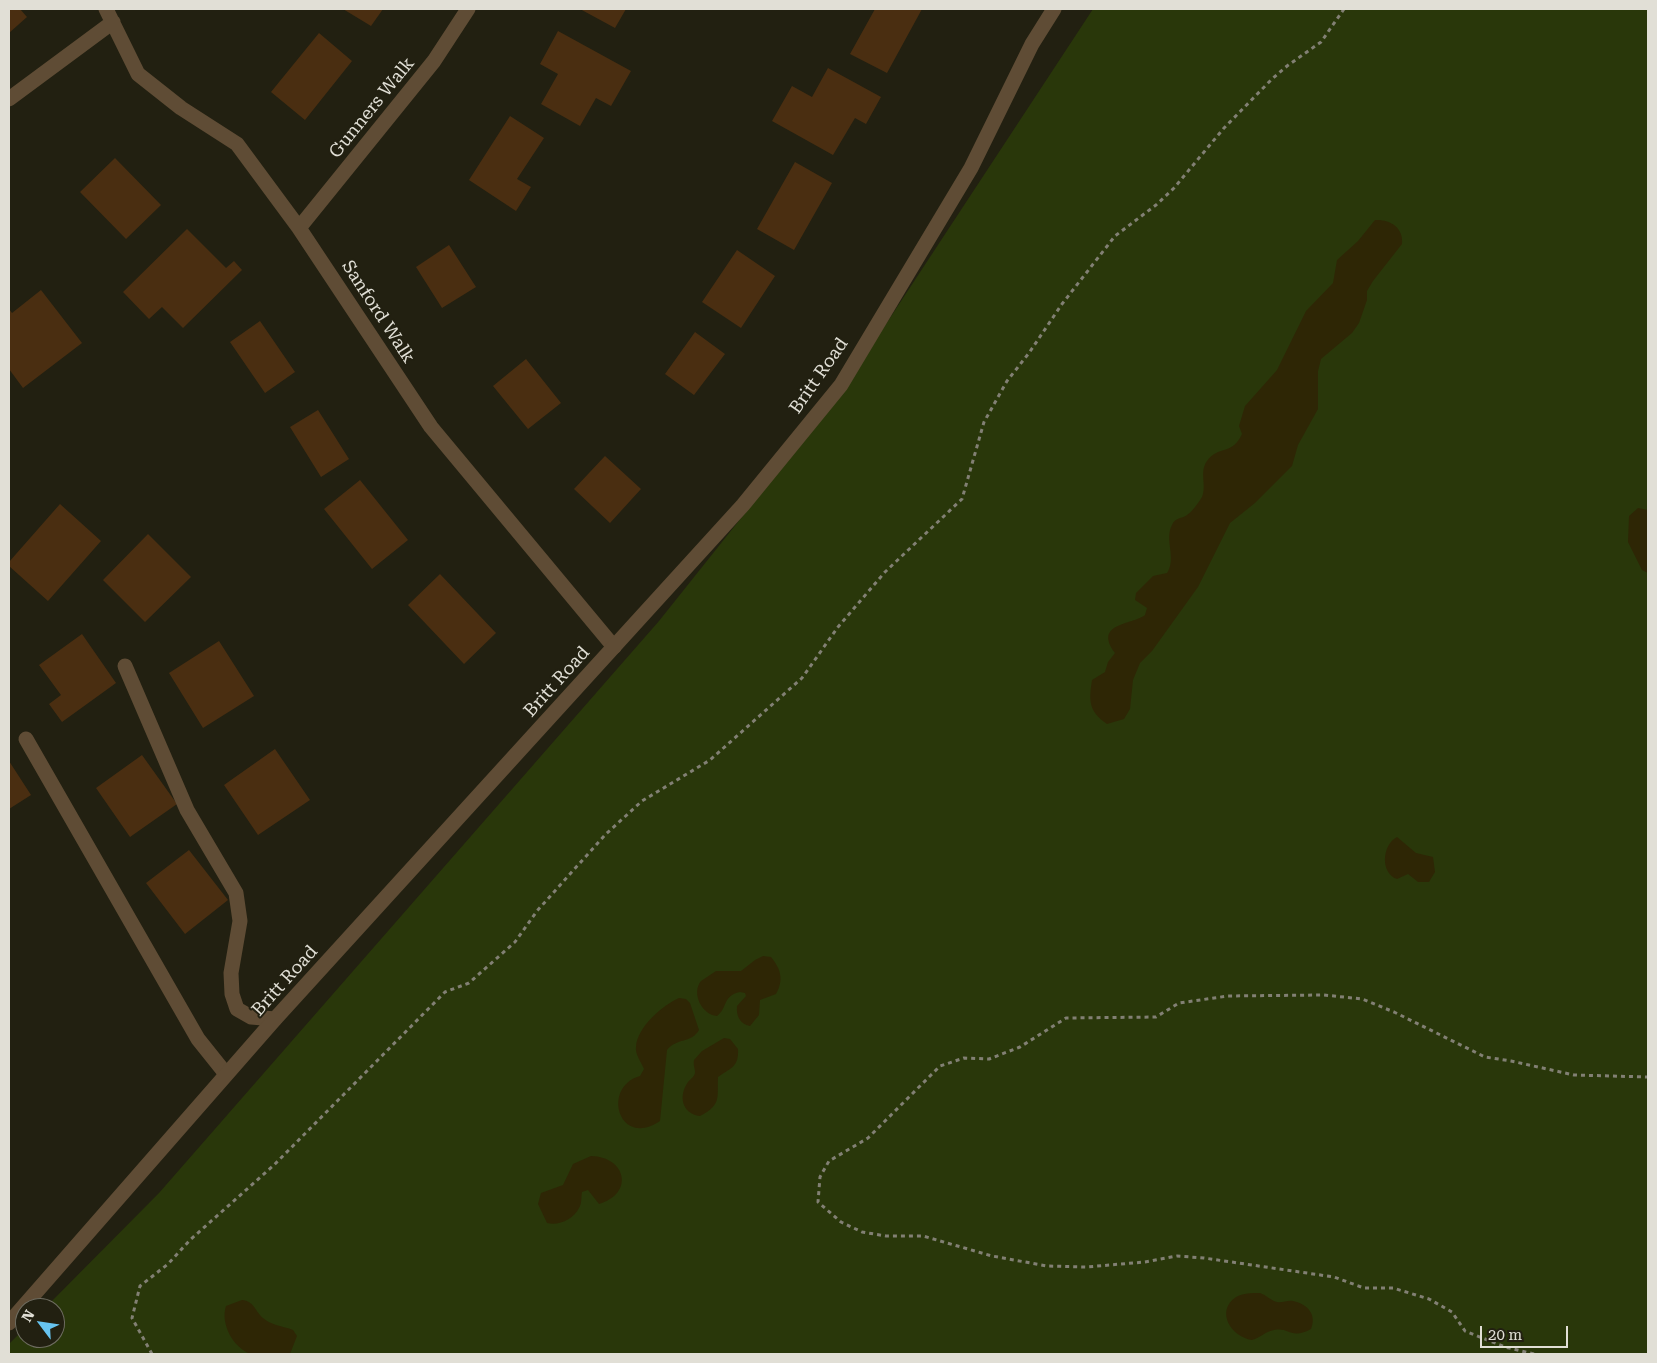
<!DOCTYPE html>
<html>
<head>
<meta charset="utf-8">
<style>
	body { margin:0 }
	#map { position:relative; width:1657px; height:1363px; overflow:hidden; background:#222011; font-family:"Roboto Serif",serif }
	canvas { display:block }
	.frame { position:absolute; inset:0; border:10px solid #e1dfd6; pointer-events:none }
	.north { position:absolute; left:15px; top:1298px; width:50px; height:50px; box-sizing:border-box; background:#222011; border:1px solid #6e6c60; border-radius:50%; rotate:301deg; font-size:14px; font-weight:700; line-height:20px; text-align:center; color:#e1dfd6 }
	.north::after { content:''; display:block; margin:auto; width:18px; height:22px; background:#67c4f0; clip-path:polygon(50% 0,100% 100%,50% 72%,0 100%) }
	.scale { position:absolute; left:1480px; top:1326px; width:88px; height:22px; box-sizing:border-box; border:2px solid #e1dfd6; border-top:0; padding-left:6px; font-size:15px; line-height:18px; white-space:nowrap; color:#e1dfd6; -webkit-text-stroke:4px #222011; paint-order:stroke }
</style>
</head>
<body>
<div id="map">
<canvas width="1657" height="1363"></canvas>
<div class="frame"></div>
<div class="north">N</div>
<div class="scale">20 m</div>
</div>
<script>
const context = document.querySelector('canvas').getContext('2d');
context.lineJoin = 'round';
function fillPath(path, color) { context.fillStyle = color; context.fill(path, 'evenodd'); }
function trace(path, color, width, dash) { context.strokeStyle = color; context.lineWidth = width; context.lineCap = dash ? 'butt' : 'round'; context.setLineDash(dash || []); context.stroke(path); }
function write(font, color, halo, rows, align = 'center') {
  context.font = font + ' "Roboto Serif",serif'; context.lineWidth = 4; context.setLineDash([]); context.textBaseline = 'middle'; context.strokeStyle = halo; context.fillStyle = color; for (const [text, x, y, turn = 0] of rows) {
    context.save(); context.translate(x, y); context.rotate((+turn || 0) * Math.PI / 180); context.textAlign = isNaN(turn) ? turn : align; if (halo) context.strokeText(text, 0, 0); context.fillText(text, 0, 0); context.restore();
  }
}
const green = new Path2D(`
	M 1093,9 L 1648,9 L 1648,1354 L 9,1354 L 9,1344 L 25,1328 L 25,1338 L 55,1338 L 55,1308 L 45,1308 L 159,1193 L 659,621 L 840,394 Z`);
const sand = new Path2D(`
	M 1375,220 C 1389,219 1404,227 1402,244 L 1373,281 L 1367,291 L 1367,300 L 1359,323 L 1352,333 L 1321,359 L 1318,371 L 1318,409 L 1298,445 L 1292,466 L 1255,503 L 1230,523 L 1198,587 L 1152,651 L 1140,663 L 1133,680 L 1130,709 L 1124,719 L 1107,724 C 1088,711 1089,700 1092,680 L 1105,672 L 1108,662 L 1115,653 C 1093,623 1132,625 1145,615 L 1147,608 L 1135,600 L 1136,593 L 1153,576 L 1167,573 C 1177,558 1164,540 1172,525 C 1175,517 1182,519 1187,515 C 1192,512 1199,502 1202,497 C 1207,485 1199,472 1207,461 C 1218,445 1232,456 1242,434 L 1239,426 L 1245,406 L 1277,370 L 1306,311 L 1333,283 L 1337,260 L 1358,241 Z
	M 1638,508 L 1648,510 L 1648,573 L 1642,570 L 1628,542 L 1629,516 Z
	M 1397,837 L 1416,853 L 1433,857 L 1435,872 L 1429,882 L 1418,882 L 1408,874 L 1397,879 C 1380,873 1382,845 1397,837 Z
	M 763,956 L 771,957 C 781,969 784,980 776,994 L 760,1000 L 759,1015 L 750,1026 C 740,1024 736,1016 737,1006 L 746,996 L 745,993 L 740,992 C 722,996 728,1008 717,1016 C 702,1015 691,993 701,981 L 716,971 L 741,971 L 755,960 Z
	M 679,998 L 686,999 L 690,1003 L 699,1030 C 692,1043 676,1038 667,1050 L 660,1121 C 619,1149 601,1087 640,1076 L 644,1069 C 641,1062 635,1054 636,1047 C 637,1027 663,1005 679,998 Z
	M 724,1038 L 730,1039 L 738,1049 C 739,1068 730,1068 718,1077 C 717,1097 722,1105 700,1116 C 682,1114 678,1096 688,1082 C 690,1079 695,1077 695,1072 C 695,1068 693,1065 694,1060 L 702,1051 Z
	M 591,1156 C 627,1157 634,1194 599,1204 L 588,1190 L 582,1192 C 581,1197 582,1204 579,1208 C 574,1219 559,1226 547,1223 L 538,1204 L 541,1193 L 563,1185 L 573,1164 Z
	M 1260,1293 C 1266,1295 1272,1301 1277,1302 C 1282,1303 1288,1300 1293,1301 C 1308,1304 1317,1315 1311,1329 C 1290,1340 1290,1327 1274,1330 C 1266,1331 1260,1338 1252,1340 C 1231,1337 1215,1311 1236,1297 C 1243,1293 1252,1293 1260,1293 Z
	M 242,1300 C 254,1301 255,1311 263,1318 C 270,1325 283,1326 293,1330 L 297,1336 L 290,1354 C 281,1354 259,1357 251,1354 C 233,1348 220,1323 226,1306 Z`);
const building = new Path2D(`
	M 9,9 L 20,9 L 27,17 L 9,33 Z
	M 343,9 L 383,9 L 371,26 Z
	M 580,9 L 626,9 L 615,28 Z
	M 875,9 L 922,9 L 887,73 L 850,54 Z
	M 558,31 L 631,71 L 611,106 L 596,98 L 580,126 L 541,104 L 558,74 L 540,64 Z
	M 319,33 L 352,61 L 305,120 L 271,92 Z
	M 828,68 L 881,97 L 866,124 L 855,118 L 833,155 L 772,121 L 792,86 L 812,97 Z
	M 510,116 L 544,138 L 517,179 L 531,187 L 516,211 L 469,180 Z
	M 115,158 L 161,205 L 126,239 L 80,192 Z
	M 795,162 L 832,183 L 794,250 L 757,229 Z
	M 187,229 L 226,268 L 234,261 L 242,270 L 183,328 L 162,307 L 149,319 L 123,292 Z
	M 449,245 L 476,287 L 442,308 L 416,267 Z
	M 737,250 L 775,276 L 741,328 L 702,302 Z
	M 41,290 L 82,343 L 23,388 L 9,369 L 9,309 L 12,313 Z
	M 260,321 L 295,372 L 265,393 L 230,342 Z
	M 695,332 L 725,354 L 694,395 L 665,374 Z
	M 526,359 L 561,403 L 528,429 L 493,386 Z
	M 318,410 L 349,459 L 321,477 L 290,427 Z
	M 605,456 L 641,489 L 610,523 L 574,489 Z
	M 360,480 L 408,540 L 372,569 L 324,509 Z
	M 60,504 L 101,541 L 48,601 L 9,566 L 9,562 Z
	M 148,534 L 191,577 L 145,622 L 103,580 Z
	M 440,574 L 496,633 L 464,664 L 408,605 Z
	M 82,634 L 116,683 L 62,722 L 49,704 L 61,695 L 39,665 Z
	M 219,641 L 254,696 L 203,728 L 169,673 Z
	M 275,749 L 310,800 L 258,835 L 224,785 Z
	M 142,755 L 177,804 L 130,837 L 96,788 Z
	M 9,761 L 31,795 L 9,809 Z
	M 189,850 L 228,900 L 185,934 L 146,883 Z`);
const path = new Path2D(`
	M 152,1354 L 132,1318 L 140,1286 L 168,1264 L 190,1240 L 274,1165 L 445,992 L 469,983 L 515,942 L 537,911 L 570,874 L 606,834 L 642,801 L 710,760 L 802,678 L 838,627 L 885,572 L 962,499 L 984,422 L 1007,381 L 1029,353 L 1062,304 L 1115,236 L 1156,205 L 1174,188 L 1224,128 L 1272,79 L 1287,66 L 1321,42 L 1344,9
	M 1534,1354 L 1505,1347 L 1465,1331 L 1452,1312 L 1429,1299 L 1393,1288 L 1364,1288 L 1334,1277 L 1204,1258 L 1177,1256 L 1145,1262 L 1086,1267 L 1047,1266 L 992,1256 L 923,1236 L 886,1236 L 862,1232 L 841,1222 L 818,1202 L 820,1177 L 829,1161 L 868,1138 L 940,1066 L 964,1058 L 989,1059 L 1020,1047 L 1066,1018 L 1156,1017 L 1179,1003 L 1228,996 L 1324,995 L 1362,999 L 1394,1012 L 1485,1057 L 1511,1061 L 1574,1075 L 1648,1077`);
const service = new Path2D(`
	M 125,666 L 187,810 L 236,893 L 240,921 L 231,973 L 232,994 L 237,1009 L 251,1017 L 275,1019
	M 26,739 L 198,1039 L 226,1074`);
const minor = new Path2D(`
	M 106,9 L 138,74 L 181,108 L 237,144 L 299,228 L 431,427 L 614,647
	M 9,99 L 113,22
	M 299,228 L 434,61 L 468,9`);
const tertiary = new Path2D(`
	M 9,1323 L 275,1019 L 743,505 L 841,385 L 971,168 L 1032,44 L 1054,9`);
const streetNames = [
	["Gunners Walk",372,108,-51],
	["Sanford Walk",378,312,57],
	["Britt Road",819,376,-55],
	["Britt Road",557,682,-48],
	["Britt Road",285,981,-48]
];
fillPath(green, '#29370a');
fillPath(sand, '#2e2605');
fillPath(building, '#4a2e11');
trace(path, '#828074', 3, [4, 4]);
trace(service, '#5f4c35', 15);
trace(minor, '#5f4c35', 15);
trace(tertiary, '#5f4c35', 15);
write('18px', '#e1dfd6', '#222011', streetNames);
</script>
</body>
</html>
